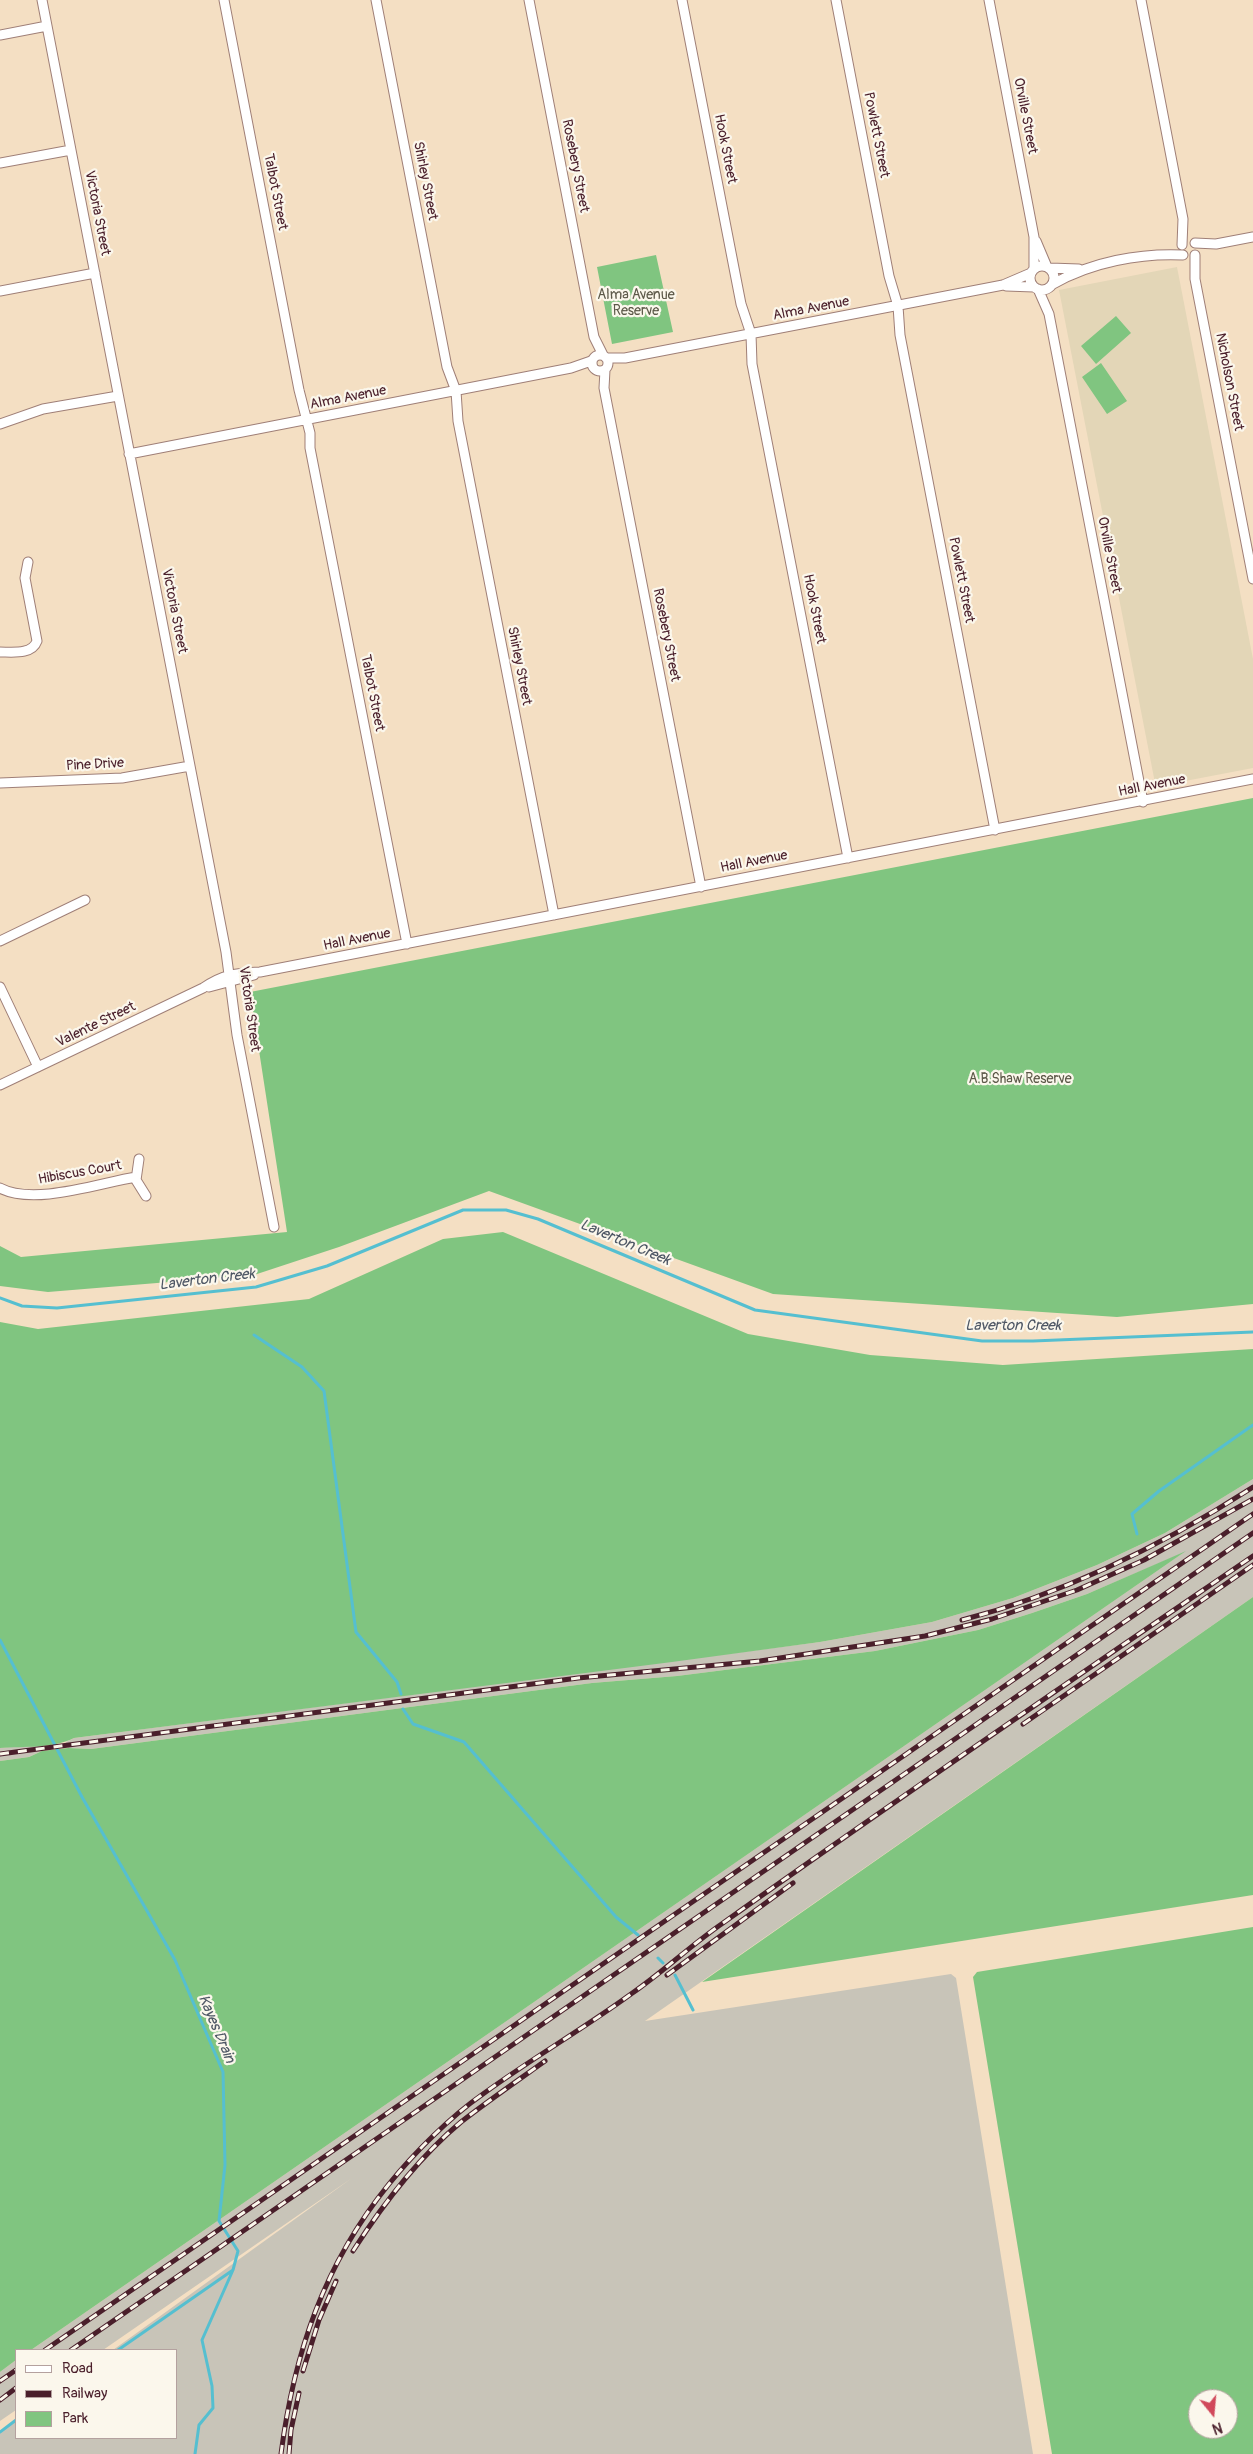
<!DOCTYPE html>
<html>
<head>
<meta charset="utf-8">
<style>
	body { margin:0 }
	#map { position:relative; width:1253px; height:2454px; overflow:hidden; background:#f4dfc3; font-family:Pangolin,sans-serif }
	canvas { display:block }
	.legend { position:absolute; left:15px; top:2349px; width:162px; height:90px; box-sizing:border-box; background:#fbf7ec; border:1px solid #b4a19f; margin:0; padding:6px 9px; list-style:none; font-size:15px; color:#4a1f2b }
	.legend li { display:flex; align-items:center; gap:10px; height:25px }
	.legend b { width:25px; border:1px solid #b4a19f }
	.north { position:absolute; left:1188px; top:2389px; width:50px; height:50px; box-sizing:border-box; background:#fbf7ec; border:1px solid #b4a19f; border-radius:50%; rotate:163deg; font-size:14px; font-weight:700; line-height:20px; text-align:center; color:#4a1f2b }
	.north::after { content:''; display:block; margin:auto; width:18px; height:22px; background:#d1495b; clip-path:polygon(50% 0,100% 100%,50% 72%,0 100%) }
</style>
</head>
<body>
<div id="map">
<canvas width="1253" height="2454"></canvas>
<ul class="legend">
<li><b style="height:6px;background:#fff"></b>Road</li>
<li><b style="height:6px;background:#4a1f2b"></b>Railway</li>
<li><b style="height:14px;background:#80c580"></b>Park</li>
</ul>
<div class="north">N</div>
</div>
<script>
const context = document.querySelector('canvas').getContext('2d');
context.lineJoin = 'round';
function fillPath(path, color) { context.fillStyle = color; context.fill(path, 'evenodd'); }
function trace(path, color, width, dash) { context.strokeStyle = color; context.lineWidth = width; context.lineCap = dash ? 'butt' : 'round'; context.setLineDash(dash || []); context.stroke(path); }
function write(font, color, halo, rows, align = 'center') {
  context.font = font + ' Pangolin,sans-serif'; context.lineWidth = 4.5; context.setLineDash([]); context.textBaseline = 'middle'; context.strokeStyle = halo; context.fillStyle = color; for (const [text, x, y, turn = 0] of rows) {
    context.save(); context.translate(x, y); context.rotate((+turn || 0) * Math.PI / 180); context.textAlign = isNaN(turn) ? turn : align; if (halo) context.strokeText(text, 0, 0); context.fillText(text, 0, 0); context.restore();
  }
}
const built = new Path2D(`
	M 1177,267 L 1253,659 L 1253,768 L 1159,786 L 1155,783 L 1059,290 Z`);
const industrial = new Path2D(`
	M 1253,1479 L 1253,1597 L 645,2021 L 951,1974 L 956,1978 L 1033,2454 L 0,2454 L 0,2431 L 16,2419 L 16,2438 L 176,2438 L 176,2350 L 113,2350 L 352,2178 L 103,2350 L 31,2350 L 1183,1553 L 1087,1594 L 1032,1613 L 978,1630 L 875,1651 L 677,1676 L 592,1683 L 91,1749 L 68,1748 L 66,1742 L 74,1738 L 820,1642 L 932,1622 L 1013,1598 L 1097,1565 L 1165,1533 Z
	M 32,1745 L 39,1746 L 42,1751 L 29,1757 L 0,1761 L 0,1748 Z
	M 16,2360 L 16,2410 L 0,2421 L 0,2372 Z`);
const green = new Path2D(`
	M 656,255 L 673,332 L 612,344 L 597,267 Z
	M 1116,316 L 1131,333 L 1096,364 L 1081,346 Z
	M 1101,363 L 1127,401 L 1107,414 L 1082,377 Z
	M 1253,798 L 1253,1304 L 1117,1317 L 773,1294 L 489,1191 L 339,1247 L 254,1275 L 48,1292 L 0,1286 L 0,1246 L 21,1257 L 287,1232 L 250,992 Z
	M 503,1232 L 748,1334 L 870,1355 L 1003,1365 L 1253,1349 L 1253,1479 L 1165,1533 L 1097,1565 L 1013,1598 L 932,1622 L 820,1642 L 672,1662 L 74,1738 C 52,1749 24,1746 0,1748 L 0,1322 L 38,1329 L 309,1299 L 443,1239 Z
	M 1186,1551 L 31,2350 L 16,2350 L 16,2360 L 0,2372 L 0,1761 L 29,1757 L 42,1751 L 68,1748 L 91,1749 L 592,1683 L 677,1676 L 875,1651 L 978,1630 L 1032,1613 L 1087,1594 Z
	M 1253,1597 L 1253,1895 L 702,1982 Z
	M 1253,1927 L 1253,2454 L 1052,2454 L 973,1977 L 977,1972 ZM 1198,2399 L 1228,2399 L 1228,2429 L 1198,2429 Z`);
const stream = new Path2D(`
	M 0,1298 L 22,1306 L 57,1308 L 256,1287 L 327,1266 L 463,1210 L 506,1210 L 538,1219 L 755,1310 L 982,1341 L 1033,1341 L 1253,1332
	M 254,1335 L 302,1367 L 324,1391 L 356,1632 L 397,1682 L 401,1694
	M 1137,1534 L 1132,1514 L 1159,1491 L 1253,1425
	M 0,1640 L 82,1797 L 175,1960 L 223,2072 L 225,2165 L 219,2221 L 238,2251 L 233,2270 L 202,2340 L 212,2386 L 213,2408 L 199,2425 L 195,2454
	M 403,1709 L 413,1724 L 464,1742 L 616,1917 L 638,1935
	M 658,1958 L 663,1963
	M 675,1975 L 693,2010
	M 118,2350 L 233,2270
	M 0,2432 L 16,2420`);
const street = new Path2D(`
	M 42,0 L 226,952 L 237,1035 L 274,1227
	M 224,0 L 299,390 L 310,433 L 310,448 L 407,944
	M 376,0 L 447,367 L 456,391 L 458,421 L 554,915
	M 529,0 L 594,337 L 603,355
	M 682,0 L 741,304 L 751,334 L 752,364 L 848,858
	M 836,0 L 889,276 L 898,306 L 900,335 L 995,830
	M 989,0 L 1034,237 L 1034,269
	M 1141,0 L 1183,219 L 1182,245
	M 0,35 L 47,26
	M 0,163 L 71,150
	M 1036,241 L 1047,267
	M 1195,243 L 1216,244 L 1253,237
	M 1195,255 L 1195,279 L 1253,579
	M1030 278a12 12 0 1 1 24 0a12 12 0 1 1-24 0Z
	M 1050,268 L 1079,269
	M 1053,284 C 1091,262 1140,253 1183,255
	M 1006,286 L 1034,287
	M 1038,289 L 1049,314 L 1143,802
	M 0,291 L 95,273
	M592 363a8 8 0 1 1 16 0a8 8 0 1 1-16 0Z
	M 606,358 L 625,358 L 1003,285 L 1031,273
	M 605,370 L 604,388 L 701,887
	M 0,424 L 43,409 L 118,396
	M 129,454 L 571,368 L 591,361
	M 0,652 C 12,652 32,655 37,641 L 25,578 L 28,562
	M 0,783 L 122,778 L 190,766
	M 0,941 L 85,900
	M 0,987 L 38,1067
	M 209,987 L 254,975
	M 0,1085 L 203,988 C 224,974 236,973 260,972 L 1253,779
	M 139,1159 L 136,1180 L 146,1196
	M 0,1188 C 34,1206 99,1183 136,1177`);
const rail = new Path2D(`
	M 962,1620 C 1066,1593 1163,1545 1253,1487
	M 1023,1724 L 1253,1565
	M 0,1754 L 578,1678 L 760,1661 L 925,1636 L 992,1619 L 1077,1590 L 1144,1560 L 1253,1499
	M 667,1975 L 793,1883
	M 353,2251 C 383,2204 418,2158 461,2122 C 488,2101 517,2081 545,2061
	M 45,2350 L 1253,1514
	M 71,2350 L 1253,1533
	M 303,2371 L 319,2320 L 336,2281
	M 0,2381 L 16,2370
	M 0,2400 L 16,2388
	M 281,2454 C 294,2353 324,2264 389,2184 C 414,2153 450,2117 483,2094 C 531,2059 583,2029 631,1994 C 663,1972 691,1945 723,1923 C 898,1798 1076,1677 1253,1556
	M 289,2454 L 291,2430 L 299,2393`);
const streetNames = [
	["Orville Street",1025,116,79],
	["Powlett Street",876,135,79],
	["Hook Street",725,149,79],
	["Rosebery Street",575,166,79],
	["Shirley Street",425,181,79],
	["Talbot Street",275,192,79],
	["Victoria Street",97,213,79],
	["Alma Avenue",811,309,-11],
	["Nicholson Street",1229,382,79],
	["Alma Avenue",348,398,-11],
	["Orville Street",1109,555,79],
	["Powlett Street",961,580,79],
	["Hook Street",814,609,79],
	["Victoria Street",174,611,79],
	["Rosebery Street",666,635,79],
	["Shirley Street",519,666,79],
	["Talbot Street",372,693,79],
	["Pine Drive",95,765,-3],
	["Hall Avenue",1152,786,-11],
	["Hall Avenue",754,862,-11],
	["Hall Avenue",357,940,-11],
	["Victoria Street",249,1009,82],
	["Valente Street",96,1025,-26],
	["Hibiscus Court",80,1173,-10]
];
const parkNames = [
	["Alma Avenue",636,295],
	["Reserve",636,311],
	["A.B.Shaw Reserve",1020,1079]
];
const waterNames = [
	["Laverton Creek",625,1243,23],
	["Laverton Creek",207,1280,-7],
	["Laverton Creek",1013,1326],
	["Kayes Drain",216,2029,67]
];
fillPath(built, '#e3d6b7');
fillPath(industrial, '#c8c4b8');
fillPath(green, '#80c580');
trace(stream, '#55bfd0', 3);
trace(street, '#9f7f77', 11);
trace(street, '#fff', 9);
trace(rail, '#4a1f2b', 5);
trace(rail, '#fbf7ec', 3, [9]);
write('14px', '#4a1f2b', '#fbf7ec', streetNames);
write('14px', '#5d5949', '#fbf7ec', parkNames);
write('italic 15px', '#4e5765', '#fbf7ec', waterNames);
</script>
</body>
</html>
